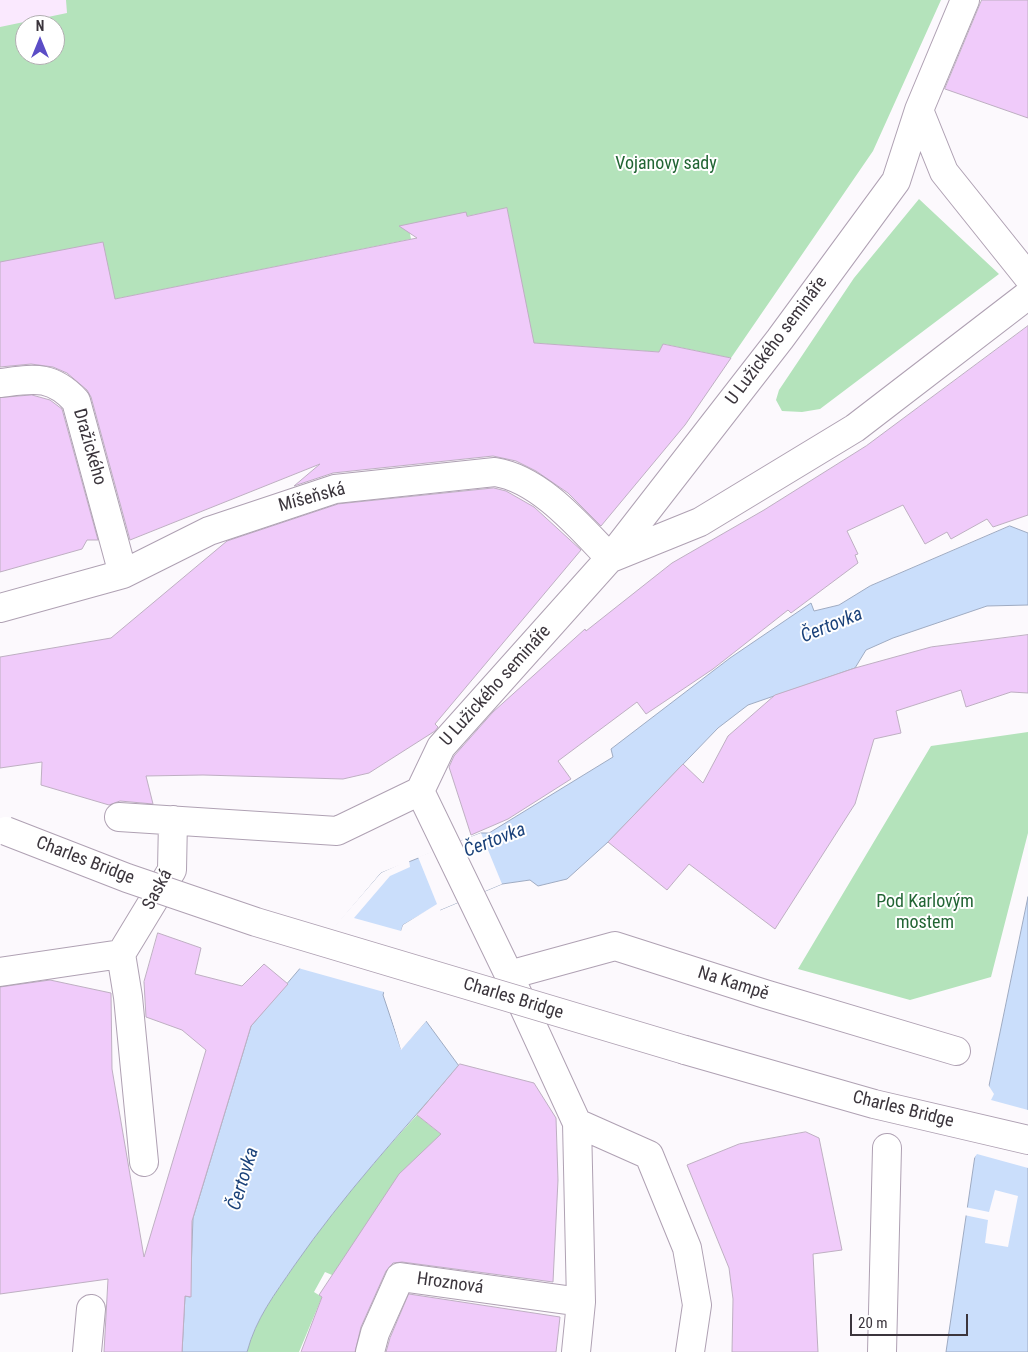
<!DOCTYPE html>
<html>
<head>
<meta charset="utf-8">
<style>
	body { margin:0 }
	#map { position:relative; width:1028px; height:1352px; overflow:hidden; background:#fcf9fd; font-family:"Roboto Condensed",sans-serif }
	canvas { display:block }
	.north { position:absolute; left:15px; top:15px; width:50px; height:50px; box-sizing:border-box; background:#fff; border:1px solid #b1aeb1; border-radius:50%; rotate:0deg; font-size:14px; font-weight:700; line-height:20px; text-align:center; color:#3b353c }
	.north::after { content:''; display:block; margin:auto; width:18px; height:22px; background:#5b4dc6; clip-path:polygon(50% 0,100% 100%,50% 72%,0 100%) }
	.scale { position:absolute; left:850px; top:1314px; width:118px; height:22px; box-sizing:border-box; border:2px solid #3b353c; border-top:0; padding-left:6px; font-size:15px; line-height:18px; white-space:nowrap; color:#3b353c; -webkit-text-stroke:4px #fff; paint-order:stroke }
</style>
</head>
<body>
<div id="map">
<canvas width="1028" height="1352"></canvas>
<div class="north">N</div>
<div class="scale">20 m</div>
</div>
<script>
const context = document.querySelector('canvas').getContext('2d');
context.lineJoin = 'round';
function fillPath(path, color) { context.fillStyle = color; context.fill(path, 'evenodd'); }
function trace(path, color, width, dash) { context.strokeStyle = color; context.lineWidth = width; context.lineCap = dash ? 'butt' : 'round'; context.setLineDash(dash || []); context.stroke(path); }
function write(font, color, halo, rows, align = 'center') {
  context.font = font + ' "Roboto Condensed",sans-serif'; context.lineWidth = 4; context.setLineDash([]); context.textBaseline = 'middle'; context.strokeStyle = halo; context.fillStyle = color; for (const [text, x, y, turn = 0] of rows) {
    context.save(); context.translate(x, y); context.rotate((+turn || 0) * Math.PI / 180); context.textAlign = isNaN(turn) ? turn : align; if (halo) context.strokeText(text, 0, 0); context.fillText(text, 0, 0); context.restore();
  }
}
const built = new Path2D(`
	M 0,0 L 86,0 L 55,25 L 25,25 L 0,38 Z`);
const green = new Path2D(`
	M 66,0 L 941,0 L 873,151 L 731,358 L 664,344 L 659,352 L 533,343 L 507,208 L 409,228 L 411,239 L 115,299 L 0,262 L 0,27 L 67,13 ZM 25,25 L 55,25 L 55,55 L 25,55 Z
	M 919,199 L 999,274 L 820,409 L 802,412 L 782,411 L 776,400 L 779,390 L 854,278 Z
	M 1028,732 L 1028,833 L 991,977 L 910,1000 L 798,969 L 931,746 Z
	M 417,1115 L 441,1134 L 332,1275 L 325,1272 L 314,1292 L 322,1297 L 299,1352 L 247,1352 C 256,1318 275,1294 294,1266 C 331,1212 373,1163 417,1115 Z`);
const water = new Path2D(`
	M 1010,526 L 1028,533 L 1028,605 L 987,606 L 893,638 L 866,650 L 855,668 L 748,705 L 718,728 L 608,842 L 567,879 L 538,886 L 530,880 L 502,884 L 440,910 L 438,905 L 403,925 L 383,995 L 401,1049 L 426,1021 L 459,1066 C 402,1131 344,1194 294,1266 C 275,1294 256,1318 247,1352 L 182,1352 L 185,1296 L 190,1297 L 193,1218 L 251,1026 L 381,873 L 481,833 L 489,833 L 613,757 L 611,749 L 730,658 L 811,603 L 814,611 L 839,605 L 870,586 Z
	M 1028,897 L 1028,1352 L 946,1352 L 976,1149 Z`);
const pier = new Path2D(`
	M 481,833 L 502,884 L 440,910 L 441,913 L 436,908 L 405,927 L 386,995 L 402,1045 L 425,1019 L 428,1019 L 401,1050 L 384,992 L 298,968 L 381,873 L 409,860 L 410,867 L 390,876 L 354,918 L 401,931 L 403,925 L 437,904 L 418,857 Z
	M 987,1083 L 994,1094 L 991,1100 L 1028,1110 L 1028,1168 L 977,1154 L 972,1161 Z
	M 995,1190 L 1018,1196 L 1008,1247 L 985,1243 L 988,1220 L 964,1215 L 965,1207 L 989,1212 Z`);
const building = new Path2D(`
	M 982,0 L 1028,0 L 1028,118 L 945,89 Z
	M 507,208 L 534,343 L 659,352 L 663,344 L 731,358 L 685,425 L 601,526 L 568,493 L 536,471 L 516,461 L 493,456 L 333,473 L 294,486 L 320,464 L 130,540 L 91,397 L 87,390 L 67,373 L 53,367 L 31,364 L 0,367 L 0,262 L 103,242 L 115,299 L 417,238 L 399,226 L 466,212 L 467,216 Z
	M 1028,326 L 1028,515 L 993,527 L 987,519 L 951,539 L 947,532 L 925,544 L 903,505 L 847,531 L 858,554 L 855,555 L 858,563 L 791,613 L 788,610 L 713,669 L 646,714 L 637,702 L 558,761 L 571,779 L 508,819 L 471,835 L 449,767 L 454,756 L 493,712 L 585,629 L 586,631 L 672,563 L 764,510 L 866,446 Z
	M 32,395 L 50,400 L 62,409 L 98,540 L 87,540 L 82,549 L 0,572 L 0,398 Z
	M 494,488 L 506,491 L 534,507 L 581,550 L 435,724 L 438,727 L 435,731 L 369,773 L 343,779 L 203,775 L 146,776 L 153,804 L 120,801 L 109,805 L 41,785 L 42,762 L 0,768 L 0,657 L 111,638 L 227,541 L 338,504 Z
	M 1028,635 L 1028,693 L 1011,692 L 966,707 L 961,690 L 896,711 L 901,733 L 874,739 L 855,804 L 775,929 L 689,864 L 667,890 L 608,842 L 683,764 L 703,783 L 728,736 L 775,695 L 855,668 L 931,647 Z
	M 158,933 L 201,948 L 195,974 L 242,986 L 264,964 L 288,984 L 251,1026 L 192,1221 L 191,1297 L 185,1296 L 182,1352 L 104,1352 L 108,1279 L 0,1294 L 0,987 L 50,980 L 111,993 L 112,1069 L 144,1257 L 206,1050 L 182,1030 L 146,1017 L 144,982 Z
	M 460,1064 L 534,1083 L 556,1118 L 558,1180 L 553,1282 L 402,1262 L 393,1263 L 386,1271 L 361,1327 L 355,1352 L 301,1352 L 322,1297 L 319,1295 L 399,1174 L 441,1134 L 417,1115 Z
	M 806,1132 L 819,1138 L 842,1250 L 813,1254 L 818,1352 L 732,1352 L 733,1299 L 729,1268 L 687,1165 L 739,1144 Z
	M 409,1294 L 560,1317 L 556,1352 L 386,1352 L 390,1338 Z`);
const minor = new Path2D(`
	M 919,110 L 944,172 L 1028,277
	M 0,383 C 33,379 51,374 76,401 L 123,574
	M 611,558 L 700,522 L 855,428 L 1028,295
	M 0,608 L 123,574 L 209,531 L 335,489 L 495,472 C 540,479 579,526 610,558
	M 420,791 L 509,975 L 577,1123 L 581,1302 L 576,1352
	M 119,817 L 337,831 L 420,791 L 441,747 L 610,558 L 780,339 L 896,181 L 919,110 L 965,0
	M 0,972 L 121,954
	M 509,975 L 615,946 L 765,994 L 956,1051
	M 685,1050 L 874,1104 L 1028,1140
	M 577,1123 L 649,1155 L 687,1248 L 697,1305 L 690,1352
	M 144,1162 L 128,997 L 121,954 L 172,870 L 173,820
	M 87,1352 L 91,1309
	M 370,1352 L 375,1333 L 400,1277 L 581,1302
	M 882,1352 L 887,1148`);
const minorBridge = new Path2D(`
	M 6,831 L 127,878 L 256,922 L 685,1050`);
const parkNames = [
	["Vojanovy sady",666,164],
	["Pod Karlovým",925,902],
	["mostem",925,923]
];
const streetNames = [
	["U Lužického semináře",777,341,-53],
	["Dražického",89,447,74],
	["Míšeňská",312,498,-15],
	["U Lužického semináře",496,686,-48],
	["Charles Bridge",85,861,21],
	["Saská",158,890,-62],
	["Na Kampě",733,984,18],
	["Charles Bridge",513,999,17],
	["Charles Bridge",903,1110,14],
	["Hroznová",450,1284,8]
];
const waterNames = [
	["Čertovka",832,626,-22],
	["Čertovka",495,841,-21],
	["Čertovka",244,1179,-73]
];
fillPath(built, '#fae9fe');
fillPath(green, '#b4e3bb');
fillPath(water, '#cadefb');
trace(water, '#9fabc2', 1);
fillPath(pier, '#fcf9fd');
fillPath(building, '#f0cbfa');
trace(building, '#beafc2', 1);
trace(minor, '#afa1b3', 30);
trace(minor, '#fff', 28);
trace(minorBridge, '#afa1b3', 30, []);
trace(minorBridge, '#fff', 28);
write('18px', '#226534', '#fff', parkNames);
write('18px', '#3b353c', '#fff', streetNames);
write('italic 19px', '#1b427a', '#fff', waterNames);
</script>
</body>
</html>
